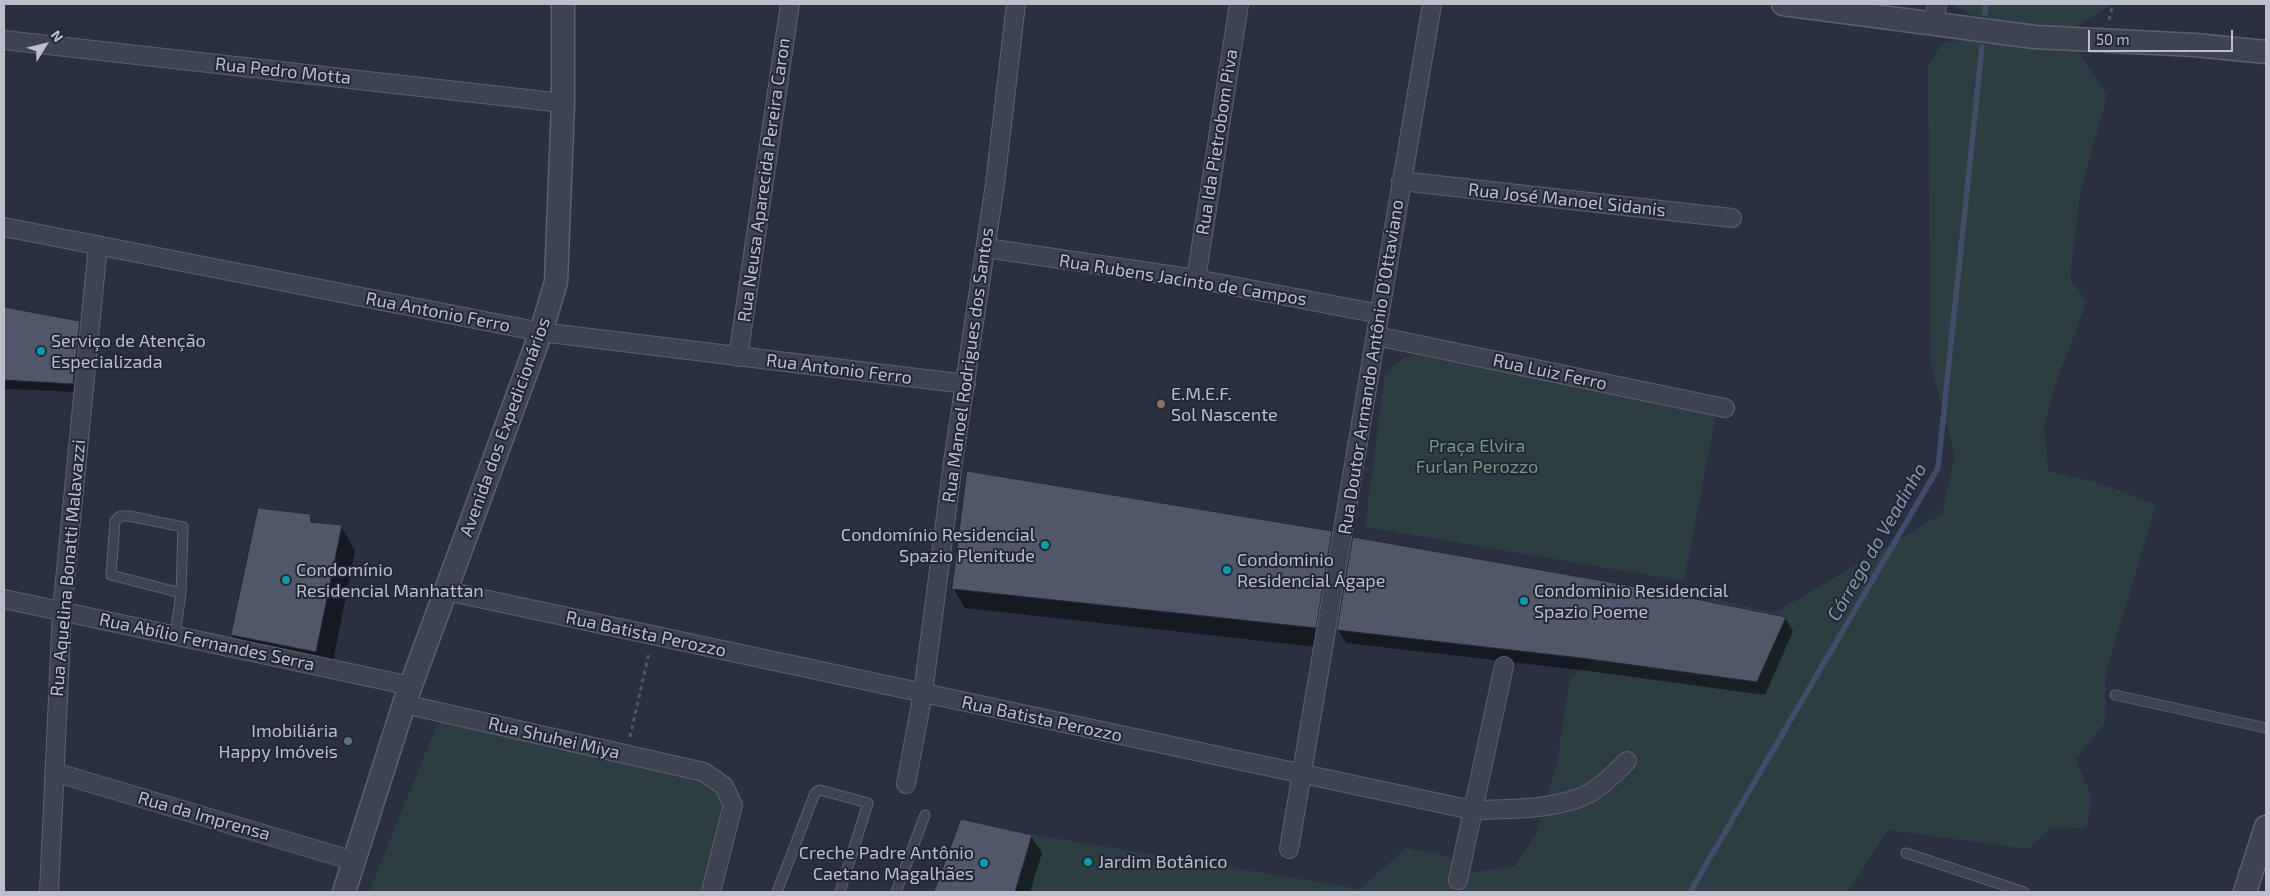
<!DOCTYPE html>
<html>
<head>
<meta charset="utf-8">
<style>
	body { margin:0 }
	#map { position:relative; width:2270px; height:896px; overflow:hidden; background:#293140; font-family:"Exo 2",sans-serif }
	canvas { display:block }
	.frame { position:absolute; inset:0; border:5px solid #babfca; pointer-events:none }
	.north { position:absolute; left:20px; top:20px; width:50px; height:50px; -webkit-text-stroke:4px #222836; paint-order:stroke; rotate:54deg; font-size:14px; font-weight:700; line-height:20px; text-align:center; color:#babfca }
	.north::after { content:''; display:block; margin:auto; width:18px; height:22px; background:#babfca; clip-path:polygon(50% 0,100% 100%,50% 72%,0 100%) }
	.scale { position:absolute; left:2088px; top:30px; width:145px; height:22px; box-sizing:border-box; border:2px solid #babfca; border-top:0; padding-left:6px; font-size:15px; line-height:18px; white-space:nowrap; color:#babfca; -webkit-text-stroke:4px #222836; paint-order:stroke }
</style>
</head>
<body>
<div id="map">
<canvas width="2270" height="896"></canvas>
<div class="frame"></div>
<div class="north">N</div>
<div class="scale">50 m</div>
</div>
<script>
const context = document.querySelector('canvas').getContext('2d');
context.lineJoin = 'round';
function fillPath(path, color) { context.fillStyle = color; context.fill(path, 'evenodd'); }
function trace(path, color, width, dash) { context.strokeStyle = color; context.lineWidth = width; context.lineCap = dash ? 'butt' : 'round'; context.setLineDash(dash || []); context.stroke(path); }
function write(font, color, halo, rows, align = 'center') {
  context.font = font + ' "Exo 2",sans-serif'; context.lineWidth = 4; context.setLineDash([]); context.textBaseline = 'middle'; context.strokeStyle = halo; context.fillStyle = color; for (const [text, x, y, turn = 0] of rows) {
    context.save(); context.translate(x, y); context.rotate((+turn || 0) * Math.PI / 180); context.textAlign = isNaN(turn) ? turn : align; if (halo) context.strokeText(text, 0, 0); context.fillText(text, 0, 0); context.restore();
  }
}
const green = new Path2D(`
	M 1952,4 L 2112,4 L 2066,33 L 2107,96 L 2080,193 L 2070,278 L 2087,302 L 2057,380 L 2044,426 L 2048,471 L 2100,483 L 2156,505 L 2106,672 L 2105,723 L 2076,759 L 2092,799 L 2086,828 L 2052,827 L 2028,849 L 1888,830 L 1848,892 L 973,892 L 987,827 L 1360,889 L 1406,848 L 1438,853 L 1473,872 L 1515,866 L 1536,834 L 1557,763 L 1570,679 L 1619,641 L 1686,632 L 1710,598 L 1775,613 L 1942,514 L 1955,457 L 1931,364 L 1928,65 L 1943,42 L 1995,37 L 2013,22 L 1969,14 Z
	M 1414,355 L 1717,410 L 1684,581 L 1365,527 L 1385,374 L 1403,358 Z
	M 438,722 L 698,778 L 718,790 L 729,808 L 700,892 L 369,892 Z`);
const shadow = new Path2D(`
	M 4,308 L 79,322 L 84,331 L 78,392 L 4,389 Z
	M 259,510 L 309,515 L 314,524 L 341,526 L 355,551 L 330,677 L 247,661 L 232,635 Z
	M 1331,532 L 1342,552 L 1326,648 L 965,608 L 953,588 Z
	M 1354,538 L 1785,618 L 1793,631 L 1765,695 L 1589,671 L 1346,643 L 1338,630 Z
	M 961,821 L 1031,836 L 1042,853 L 1030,892 L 935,892 Z`);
const stream = new Path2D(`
	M 1985,13 L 1986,4
	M 1690,892 L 1938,468 L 1982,47`);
const building = new Path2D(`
	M 4,307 L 80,321 L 73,384 L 4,380 Z
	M 967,471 L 1332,531 L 1316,628 L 952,589 Z
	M 258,508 L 310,514 L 311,522 L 342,525 L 316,652 L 231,635 Z
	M 1353,537 L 1621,584 L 1786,617 L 1757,682 L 1581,658 L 1337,630 Z
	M 961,819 L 1032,835 L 1015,892 L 934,892 Z`);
const path = new Path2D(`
	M 2109,20 L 2113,4
	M 630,737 L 649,653`);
const service = new Path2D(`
	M 175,635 L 181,593 L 183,527 L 129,516 L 120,516 L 115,521 L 111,575 L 181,593
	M 2115,695 L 2266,728
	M 1906,853 L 2024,892
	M 777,892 L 815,793 L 820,790 L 868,803 L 840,892
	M 896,892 L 925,815`);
const minor = new Path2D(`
	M 1934,23 L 1937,4
	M 4,40 L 563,103
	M 1401,181 L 1732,218
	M 4,227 L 541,332 L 966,384
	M 986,248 L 1196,279 L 1380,314
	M 1196,279 L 1239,4
	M 1376,336 L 1725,408
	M 738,357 L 790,4
	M 446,591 L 1472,810 C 1508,809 1545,810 1579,798 C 1597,792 1614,774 1627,761
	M 4,599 L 411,686
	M 404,704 L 704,772 L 724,786 L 733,805 L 711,892
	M 54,772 L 354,861
	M 906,784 L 923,693 L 953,462 L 995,184 L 1016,4
	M 1289,849 L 1432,4
	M 1458,880 L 1504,666
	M 49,892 L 62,611 L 98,245`);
const tertiary = new Path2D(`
	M 1783,4 L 2035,37 L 2195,45 L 2266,52
	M 344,892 L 404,704 L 541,332 L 556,282 L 563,103 L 563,4
	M 2245,892 L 2266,827`);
const markers = [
	[41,351,5,"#0f9aa8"],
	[1161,404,5,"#8d6e63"],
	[1045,545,5,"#0f9aa8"],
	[1227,570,5,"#0f9aa8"],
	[286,580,5,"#0f9aa8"],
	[1524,601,5,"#0f9aa8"],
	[348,741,5,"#5c6f8a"],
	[1088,862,5,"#0f9aa8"],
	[984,863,5,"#0f9aa8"]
];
const streetNames = [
	["Rua Pedro Motta",283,71,6],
	["Rua Ida Pietrobom Piva",1217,142,-81],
	["Rua Neusa Aparecida Pereira Caron",764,180,-82],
	["Rua José Manoel Sidanis",1567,200,6],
	["Rua Rubens Jacinto de Campos",1183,280,9],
	["Rua Antonio Ferro",438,312,11],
	["Rua Manoel Rodrigues dos Santos",968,365,-82],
	["Rua Doutor Armando Antônio D'Ottaviano",1371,367,-81],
	["Rua Antonio Ferro",839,369,7],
	["Rua Luiz Ferro",1550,372,12],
	["Avenida dos Expedicionários",505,427,-70],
	["Rua Aquelina Bonatti Malavazzi",68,568,-85],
	["Rua Batista Perozzo",646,634,12],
	["Rua Abílio Fernandes Serra",207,642,12],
	["Rua Batista Perozzo",1042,719,12],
	["Rua Shuhei Miya",554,738,13],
	["Rua da Imprensa",204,816,16]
];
const poiNames = [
	["Serviço de Atenção",51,341],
	["Especializada",51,362],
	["E.M.E.F.",1171,394],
	["Sol Nascente",1171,415],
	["Condomínio Residencial",1035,535,"right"],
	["Spazio Plenitude",1035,556,"right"],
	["Condominio",1237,560],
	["Residencial Ágape",1237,581],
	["Condomínio",296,570],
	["Residencial Manhattan",296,591],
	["Condominio Residencial",1534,591],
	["Spazio Poeme",1534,612],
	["Imobiliária",338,731,"right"],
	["Happy Imóveis",338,752,"right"],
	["Creche Padre Antônio",974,853,"right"],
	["Caetano Magalhães",974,874,"right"],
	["Jardim Botânico",1098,862]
];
const parkNames = [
	["Praça Elvira",1477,446],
	["Furlan Perozzo",1477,467]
];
const waterNames = [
	["Córrego do Veadinho",1877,542,-60]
];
fillPath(green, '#2c3e42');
fillPath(shadow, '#0007');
trace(stream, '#414d68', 5.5);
fillPath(building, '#505769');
trace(building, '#242a38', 1);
trace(service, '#5b616e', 11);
trace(minor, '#5b616e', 20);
trace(tertiary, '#5b616e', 25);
trace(path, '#4b5b60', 3, [4, 4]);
trace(service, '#3d4350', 9);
trace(minor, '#3d4350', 18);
trace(tertiary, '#3d4350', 22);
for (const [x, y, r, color] of markers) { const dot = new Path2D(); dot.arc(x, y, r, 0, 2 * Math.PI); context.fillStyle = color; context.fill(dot); trace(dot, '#222836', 2); }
write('18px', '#babfca', '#222836', streetNames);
write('18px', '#babfca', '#222836', poiNames, 'left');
write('18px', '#739980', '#222836', parkNames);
write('italic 19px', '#8592af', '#222836', waterNames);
</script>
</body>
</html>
